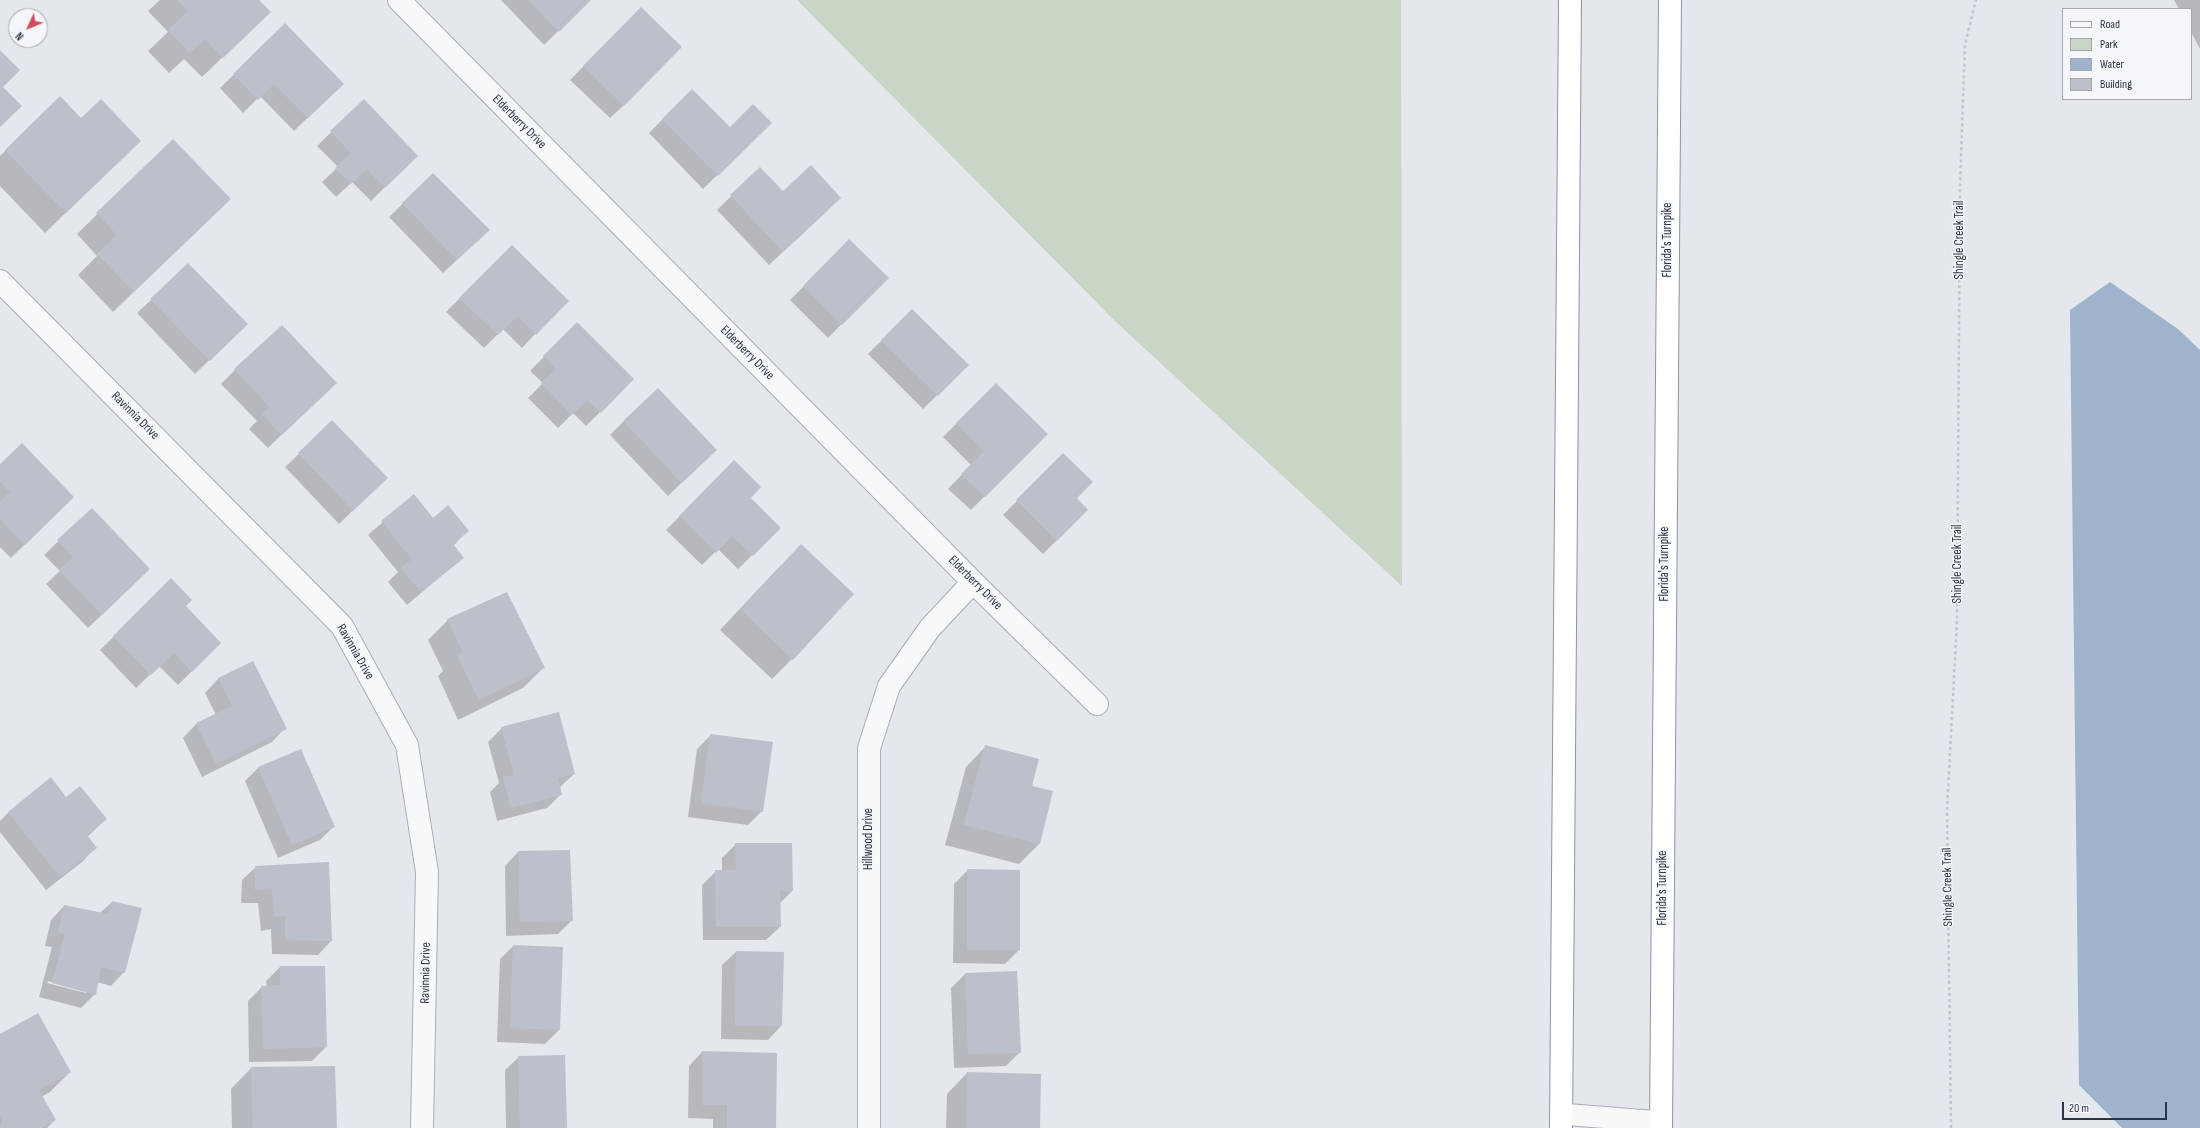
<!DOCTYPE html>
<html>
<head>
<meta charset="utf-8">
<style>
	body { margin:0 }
	#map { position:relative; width:2200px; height:1128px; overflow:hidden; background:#e4e7ec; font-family:"Sofia Sans Condensed",sans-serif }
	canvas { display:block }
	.legend { position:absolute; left:2062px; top:8px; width:130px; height:92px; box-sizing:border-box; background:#f4f6f9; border:1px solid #a4a8b1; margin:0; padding:5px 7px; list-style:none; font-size:12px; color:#2b3445 }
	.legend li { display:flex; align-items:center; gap:8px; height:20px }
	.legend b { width:20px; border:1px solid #a4a8b1 }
	.north { position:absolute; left:8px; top:8px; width:40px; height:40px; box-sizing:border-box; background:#f4f6f9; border:1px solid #a4a8b1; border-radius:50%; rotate:226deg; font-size:11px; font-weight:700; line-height:16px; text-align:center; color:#2b3445 }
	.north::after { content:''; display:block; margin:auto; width:14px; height:18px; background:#d1495b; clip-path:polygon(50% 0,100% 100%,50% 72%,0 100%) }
	.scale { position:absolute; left:2062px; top:1102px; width:105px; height:18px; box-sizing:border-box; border:2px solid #2b3445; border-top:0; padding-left:5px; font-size:12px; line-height:14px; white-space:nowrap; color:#2b3445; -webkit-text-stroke:3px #f4f6f9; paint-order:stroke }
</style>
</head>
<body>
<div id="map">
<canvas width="2200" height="1128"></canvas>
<ul class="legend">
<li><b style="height:5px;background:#f7f8fa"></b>Road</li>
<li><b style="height:11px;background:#c9d6c5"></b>Park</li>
<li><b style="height:11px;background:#9fb4cc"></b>Water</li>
<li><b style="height:11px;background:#bbc0ca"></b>Building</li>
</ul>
<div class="north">N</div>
<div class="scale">20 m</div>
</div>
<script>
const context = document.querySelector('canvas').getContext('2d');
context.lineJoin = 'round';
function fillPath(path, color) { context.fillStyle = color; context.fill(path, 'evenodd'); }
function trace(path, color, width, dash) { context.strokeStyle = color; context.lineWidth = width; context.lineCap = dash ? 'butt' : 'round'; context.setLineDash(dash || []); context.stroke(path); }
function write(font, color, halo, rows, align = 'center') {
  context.font = font + ' "Sofia Sans Condensed",sans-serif'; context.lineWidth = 3; context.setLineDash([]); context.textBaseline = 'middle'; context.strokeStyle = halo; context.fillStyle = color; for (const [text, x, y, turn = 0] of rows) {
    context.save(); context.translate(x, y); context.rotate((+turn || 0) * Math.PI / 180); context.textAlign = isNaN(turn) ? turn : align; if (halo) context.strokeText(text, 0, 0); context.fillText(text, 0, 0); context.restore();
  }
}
const green = new Path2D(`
	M 797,0 L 1401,0 L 1402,586 L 1116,322 Z`);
const water = new Path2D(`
	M 2110,282 L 2178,329 L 2200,350 L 2200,1128 L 2122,1128 L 2079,1085 L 2070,310 Z`);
const shadow = new Path2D(`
	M 160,0 L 258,0 L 249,32 L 202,77 L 184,59 L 169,73 L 148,51 L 168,32 L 148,11 Z
	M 501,0 L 590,0 L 544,45 Z
	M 2174,0 L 2200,0 L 2200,49 L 2191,32 L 2191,9 L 2179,9 Z
	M 627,22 L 624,105 L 610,118 L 570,80 Z
	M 285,25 L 328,98 L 294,131 L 260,96 L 243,113 L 220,88 Z
	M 692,90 L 730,128 L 770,123 L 703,189 L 649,133 Z
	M 60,98 L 119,161 L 45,233 L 0,186 L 0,156 Z
	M 364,100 L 403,169 L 371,201 L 352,182 L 336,197 L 322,182 L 338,167 L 317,146 Z
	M 173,140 L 209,219 L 113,312 L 78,275 L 97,256 L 77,234 Z
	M 760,168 L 783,193 L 826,212 L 769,265 L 717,210 Z
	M 433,174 L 474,244 L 443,273 L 389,217 Z
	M 849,241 L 887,278 L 828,338 L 790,300 Z
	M 512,246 L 535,334 L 522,348 L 503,329 L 484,348 L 446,312 Z
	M 151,300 L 232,338 L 195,374 L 137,313 Z
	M 912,310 L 968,365 L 923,409 L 868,354 Z
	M 577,323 L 633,379 L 586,426 L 573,413 L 558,428 L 528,398 L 543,383 L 530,371 Z
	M 235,370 L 321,396 L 268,448 L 249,429 L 257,421 L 221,384 Z
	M 996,384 L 1046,434 L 971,510 L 948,489 L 971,465 L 943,437 Z
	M 624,421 L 702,463 L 668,496 L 610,435 Z
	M 299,454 L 373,491 L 339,524 L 285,467 Z
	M 1063,455 L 1076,498 L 1087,510 L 1043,554 L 1003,515 Z
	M 734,462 L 749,498 L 780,528 L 738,569 L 718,549 L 702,565 L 666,530 Z
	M 0,465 L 59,511 L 11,558 L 0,547 Z
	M 414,495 L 433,519 L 467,531 L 453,546 L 462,558 L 407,605 L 388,582 L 398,572 L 368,535 Z
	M 92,509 L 135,583 L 88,628 L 46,584 L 60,571 L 44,555 Z
	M 781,565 L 792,659 L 772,679 L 720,630 Z
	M 171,580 L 184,607 L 220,643 L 178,685 L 159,666 L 136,688 L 100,650 Z
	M 448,620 L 543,668 L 523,688 L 458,720 L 438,676 L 443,671 L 428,640 Z
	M 253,663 L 285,728 L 272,742 L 202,777 L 183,738 L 196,724 L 216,715 L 205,693 L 218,679 Z
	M 502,728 L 574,774 L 560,787 L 561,794 L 547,808 L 497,821 L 490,792 L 499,783 L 488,742 Z
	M 711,735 L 762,811 L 748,825 L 688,817 L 697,749 Z
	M 986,746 L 1031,786 L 1052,792 L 1039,844 L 1019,864 L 945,845 L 966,767 Z
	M 259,767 L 333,827 L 320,840 L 278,858 L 245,781 Z
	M 9,812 L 106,819 L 87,837 L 95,848 L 82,862 L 46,890 L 0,832 L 0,821 Z
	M 736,844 L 792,891 L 780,903 L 780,927 L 766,940 L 703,940 L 702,885 L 716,871 L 722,871 L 722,858 Z
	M 518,852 L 572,920 L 558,934 L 506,936 L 505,866 Z
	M 256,867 L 331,941 L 318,955 L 272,954 L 271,929 L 261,931 L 258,903 L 241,903 L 242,880 Z
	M 968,870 L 1019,950 L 1005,964 L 953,963 L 954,884 Z
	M 112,902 L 124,972 L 111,986 L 97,982 L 95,994 L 81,1008 L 39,997 L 52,947 L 45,946 L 51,920 L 64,906 L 100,913 ZM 48,981 L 86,991 L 86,993 L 47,983 Z
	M 513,946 L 559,1030 L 545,1044 L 497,1042 L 500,959 Z
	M 736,952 L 783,952 L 781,1026 L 768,1040 L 721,1039 L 722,965 Z
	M 280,967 L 326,1047 L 312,1061 L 249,1062 L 248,1001 L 262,987 L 267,987 L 266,981 Z
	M 965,974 L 1020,1052 L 1006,1066 L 954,1068 L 951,988 Z
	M 0,1035 L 70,1072 L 50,1092 L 41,1097 L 55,1120 L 47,1128 L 0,1128 Z
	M 702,1052 L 775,1128 L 713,1128 L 713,1119 L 688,1118 L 689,1066 Z
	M 519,1057 L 566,1128 L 506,1128 L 505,1070 Z
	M 251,1068 L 336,1128 L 232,1128 L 231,1089 Z
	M 967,1073 L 1039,1128 L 946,1128 L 947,1094 Z`);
const building = new Path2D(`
	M 177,0 L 259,0 L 271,12 L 223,58 L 205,39 L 190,53 L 168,30 L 188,11 Z
	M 528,0 L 591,0 L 559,32 Z
	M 641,7 L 682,47 L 624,106 L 583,66 Z
	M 285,23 L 344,84 L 308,118 L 274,84 L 258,100 L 233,74 Z
	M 0,50 L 20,70 L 3,87 L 22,106 L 0,127 Z
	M 692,89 L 730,127 L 753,104 L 772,123 L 718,176 L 662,119 Z
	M 60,96 L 81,118 L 101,99 L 141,141 L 66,213 L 5,150 Z
	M 364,99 L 418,156 L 385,188 L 367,169 L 351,184 L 335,168 L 351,153 L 330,131 Z
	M 173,139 L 231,199 L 134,292 L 97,254 L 117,235 L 96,213 Z
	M 811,165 L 841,198 L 783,252 L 730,195 L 760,167 L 783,191 Z
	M 433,173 L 490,230 L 457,260 L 402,203 Z
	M 849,239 L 889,278 L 842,325 L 803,286 Z
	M 512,245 L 569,301 L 536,335 L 518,316 L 498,335 L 459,298 Z
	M 188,263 L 248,324 L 210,361 L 150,299 Z
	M 912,309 L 969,365 L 938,396 L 881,340 Z
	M 577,322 L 634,379 L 601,413 L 587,400 L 572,415 L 541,383 L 556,369 L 543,356 Z
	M 282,325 L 337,383 L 282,435 L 262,414 L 270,407 L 234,369 Z
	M 996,383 L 1048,434 L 985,497 L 961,474 L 984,451 L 956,423 Z
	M 658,388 L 717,450 L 682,483 L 623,421 Z
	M 332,420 L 388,478 L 353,511 L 298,453 Z
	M 22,443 L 74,497 L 25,545 L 0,519 L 0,502 L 10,492 L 0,481 L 0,464 Z
	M 1063,453 L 1093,482 L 1077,498 L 1088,510 L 1057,541 L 1016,500 Z
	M 734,460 L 761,487 L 751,498 L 781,528 L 753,556 L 732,536 L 716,553 L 679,516 Z
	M 414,494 L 433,518 L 448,505 L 469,531 L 453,544 L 464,558 L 421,592 L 401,568 L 412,559 L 381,521 Z
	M 92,508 L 150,569 L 102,615 L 59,570 L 73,557 L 57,540 Z
	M 801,544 L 854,594 L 793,660 L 740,609 Z
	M 171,578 L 192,600 L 186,606 L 221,643 L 192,672 L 174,653 L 151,675 L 113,636 Z
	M 507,592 L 545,668 L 479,700 L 457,655 L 463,652 L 447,619 Z
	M 253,661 L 287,729 L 216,764 L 196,723 L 232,706 L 218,678 Z
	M 559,712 L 575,774 L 558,778 L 562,795 L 511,808 L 503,777 L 514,775 L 501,727 Z
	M 710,734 L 773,742 L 763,812 L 701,803 Z
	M 985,745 L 1039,759 L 1032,786 L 1053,791 L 1040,844 L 964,825 Z
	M 301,749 L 335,827 L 292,845 L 258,767 Z
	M 51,777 L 66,797 L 80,786 L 107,819 L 87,835 L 97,848 L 60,877 L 8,812 Z
	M 735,843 L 792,843 L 793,891 L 780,891 L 781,927 L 716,927 L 715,870 L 736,870 Z
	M 570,850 L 573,921 L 520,922 L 518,851 Z
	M 329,862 L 332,941 L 285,940 L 285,916 L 274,917 L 272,889 L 255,890 L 255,866 Z
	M 967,869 L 1020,870 L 1020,950 L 967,950 Z
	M 112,901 L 142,908 L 125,973 L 101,967 L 96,995 L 52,983 L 65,934 L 58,932 L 64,905 L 108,914 Z
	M 513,945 L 563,947 L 560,1030 L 510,1028 Z
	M 736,951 L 784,952 L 782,1026 L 735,1026 Z
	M 280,966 L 325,966 L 327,1047 L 263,1049 L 261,986 L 280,985 Z
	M 1017,971 L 1021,1053 L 968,1054 L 965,973 Z
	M 38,1013 L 71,1072 L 39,1090 L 56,1120 L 42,1128 L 0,1128 L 2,1120 L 0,1117 L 0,1034 Z
	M 702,1051 L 777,1053 L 776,1128 L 727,1128 L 727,1105 L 702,1105 Z
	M 565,1055 L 567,1128 L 520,1128 L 518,1056 Z
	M 335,1066 L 337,1128 L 253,1128 L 251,1067 Z
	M 967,1072 L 1041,1074 L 1040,1128 L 966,1128 Z`);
const path = new Path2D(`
	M 1951,1128 L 1947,810 L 1957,621 L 1960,185 L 1965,44 L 1976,0`);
const lane = new Path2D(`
	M 1561,1114 L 1661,1122`);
const street = new Path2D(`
	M 399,0 L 973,582 L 1097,704
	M 0,281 L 342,626 L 407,745 L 427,872 L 422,1128
	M 869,1128 L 869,748 L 889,686 L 930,628 L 973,582`);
const highway = new Path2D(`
	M 1561,1128 L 1570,0
	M 1661,1128 L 1670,0`);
const streetNames = [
	["Elderberry Drive",519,122,45],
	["Florida's Turnpike",1668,240,-90],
	["Shingle Creek Trail",1960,240,-90],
	["Elderberry Drive",747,353,45],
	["Ravinnia Drive",135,416,45],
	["Florida's Turnpike",1665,564,-90],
	["Shingle Creek Trail",1958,564,-90],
	["Elderberry Drive",975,583,45],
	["Ravinnia Drive",355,652,60],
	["Hillwood Drive",869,839,-90],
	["Shingle Creek Trail",1948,887,-91],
	["Florida's Turnpike",1663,888,-90],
	["Ravinnia Drive",426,973,-89]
];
fillPath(green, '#c9d6c5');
fillPath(water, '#9fb4cc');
fillPath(shadow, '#0003');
fillPath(building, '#bbc0ca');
trace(lane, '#a9aeb7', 23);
trace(street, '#a9aeb7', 24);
trace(highway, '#8b94a3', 24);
trace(path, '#c2c5cb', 2.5, [3, 3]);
trace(lane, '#f7f8fa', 21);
trace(street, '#f7f8fa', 22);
trace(highway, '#fff', 22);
write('13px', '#2b3445', '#f4f6f9', streetNames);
</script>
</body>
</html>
